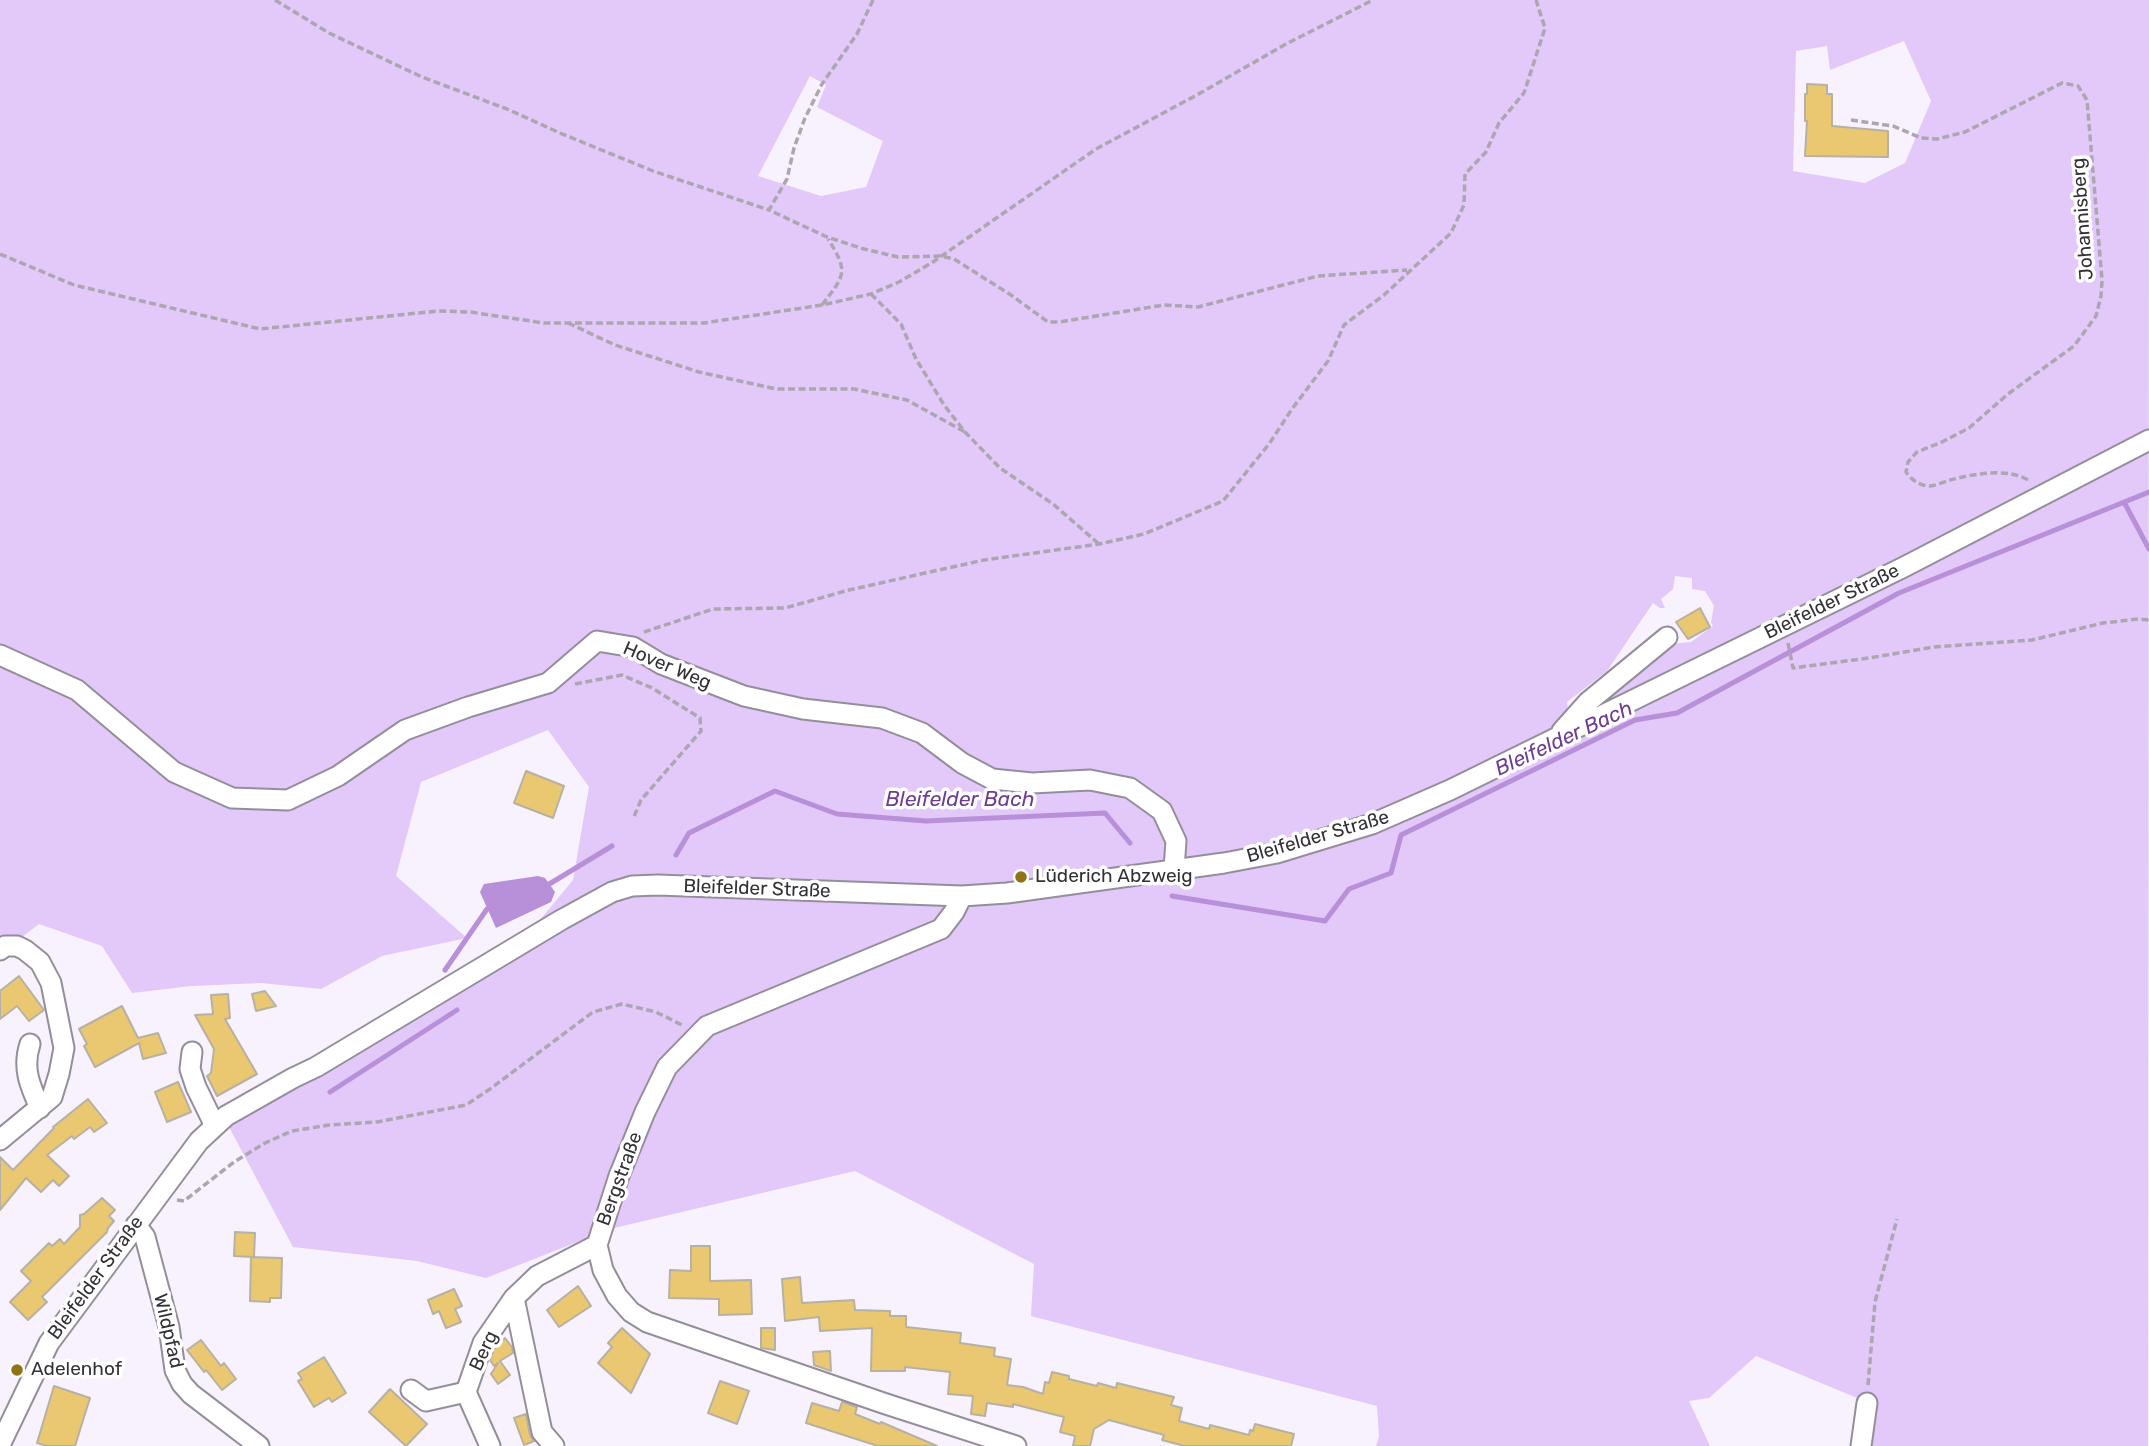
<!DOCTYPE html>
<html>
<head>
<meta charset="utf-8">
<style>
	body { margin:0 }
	canvas { display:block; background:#f8f1fe }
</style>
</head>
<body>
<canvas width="2149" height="1446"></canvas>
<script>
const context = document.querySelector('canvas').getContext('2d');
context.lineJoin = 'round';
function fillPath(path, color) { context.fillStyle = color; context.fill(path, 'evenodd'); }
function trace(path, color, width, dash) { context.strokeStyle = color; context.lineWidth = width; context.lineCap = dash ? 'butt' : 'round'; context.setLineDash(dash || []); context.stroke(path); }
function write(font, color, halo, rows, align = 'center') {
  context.font = font + ' Rubik,sans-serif'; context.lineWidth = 7; context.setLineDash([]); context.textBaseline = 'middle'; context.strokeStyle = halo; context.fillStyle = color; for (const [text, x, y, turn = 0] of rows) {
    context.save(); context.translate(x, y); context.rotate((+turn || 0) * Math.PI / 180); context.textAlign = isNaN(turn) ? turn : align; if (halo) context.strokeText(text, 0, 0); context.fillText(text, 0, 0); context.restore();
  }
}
const green = new Path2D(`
	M 0,0 L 2149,0 L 2148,1446 L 1870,1446 L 1862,1400 L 1756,1356 L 1709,1398 L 1689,1401 L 1710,1446 L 1376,1446 L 1379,1437 L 1377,1406 L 1031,1316 L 1034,1264 L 855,1171 L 610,1229 L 486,1278 L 417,1261 L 293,1247 L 229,1127 L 515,950 L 573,880 L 589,787 L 548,730 L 421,782 L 396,876 L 467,938 L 382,956 L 321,989 L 261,983 L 191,986 L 132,993 L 102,946 L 39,924 L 0,954 ZM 1904,41 L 1931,101 L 1905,163 L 1865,183 L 1793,171 L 1796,51 L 1827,46 L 1830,70 ZM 810,76 L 826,85 L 817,107 L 883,141 L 866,187 L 821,196 L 758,176 ZM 1675,576 L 1692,578 L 1692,589 L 1705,591 L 1714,606 L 1711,622 L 1713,626 L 1691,642 L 1669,644 L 1569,719 L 1567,702 L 1607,671 L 1653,603 L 1660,608 L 1665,608 L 1661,599 L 1673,589 Z`);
const water = new Path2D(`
	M 538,876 L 545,878 L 555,892 L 551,902 L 496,928 L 480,892 L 484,884 Z`);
const stream = new Path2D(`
	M 2124,502 L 2149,549
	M 676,855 L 689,833 L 775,791 L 837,814 L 926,821 L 1105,813 L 1130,843
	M 546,886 L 612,846
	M 1172,896 L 1325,921 L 1349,889 L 1391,873 L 1401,835 L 1635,720 L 1677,713 L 1899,593 L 2149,492
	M 445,970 L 487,909 L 491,907
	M 330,1092 L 457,1010`);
const building = new Path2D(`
	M 1807,84 L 1827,85 L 1827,94 L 1832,94 L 1832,126 L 1888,131 L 1888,157 L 1805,156 L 1807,121 L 1805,121 L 1805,94 L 1807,94 Z
	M 1700,608 L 1710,627 L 1688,639 L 1676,622 Z
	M 526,771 L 564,786 L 553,818 L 514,803 Z
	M 19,976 L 44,1010 L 29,1021 L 17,1006 L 0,1019 L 0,991 Z
	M 265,991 L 276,1006 L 256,1011 L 252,994 Z
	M 228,994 L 230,1018 L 225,1019 L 257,1074 L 217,1096 L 207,1076 L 211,1073 L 214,1049 L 195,1015 L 213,1014 L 211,995 Z
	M 122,1006 L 138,1038 L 158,1033 L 166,1053 L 143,1059 L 139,1043 L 95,1067 L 84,1046 L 87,1044 L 79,1029 Z
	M 178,1082 L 191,1112 L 167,1122 L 155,1092 Z
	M 88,1099 L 107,1123 L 94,1132 L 90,1127 L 74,1139 L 72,1136 L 47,1155 L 69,1176 L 59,1186 L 53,1180 L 41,1192 L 26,1178 L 0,1210 L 0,1157 L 13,1170 L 54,1128 L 53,1127 Z
	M 102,1198 L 115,1210 L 109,1216 L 114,1221 L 108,1228 L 107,1232 L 42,1297 L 47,1302 L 28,1320 L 10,1302 L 31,1281 L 21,1271 L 49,1243 L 52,1246 L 60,1239 L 64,1244 L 80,1227 L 80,1215 L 84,1214 Z
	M 235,1232 L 255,1233 L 254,1257 L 234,1256 Z
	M 691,1246 L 710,1246 L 710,1281 L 751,1280 L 752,1314 L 719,1315 L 719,1299 L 669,1298 L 670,1270 L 691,1271 Z
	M 251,1257 L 282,1258 L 281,1298 L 270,1298 L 270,1302 L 250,1301 Z
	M 800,1277 L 802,1303 L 854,1300 L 855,1310 L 890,1311 L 890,1316 L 906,1316 L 906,1327 L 961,1333 L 960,1343 L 995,1348 L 994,1356 L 1011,1359 L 1007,1385 L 1023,1387 L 1043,1394 L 1045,1382 L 1049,1383 L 1052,1372 L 1069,1376 L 1069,1379 L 1097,1386 L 1098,1383 L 1116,1388 L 1117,1383 L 1174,1397 L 1171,1405 L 1182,1408 L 1179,1421 L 1209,1429 L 1210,1425 L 1249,1435 L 1250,1430 L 1253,1431 L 1255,1424 L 1294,1434 L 1291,1446 L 1184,1446 L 1162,1440 L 1164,1435 L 1109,1420 L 1094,1429 L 1090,1446 L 1073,1446 L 1075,1436 L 1060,1432 L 1064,1417 L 1013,1404 L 1013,1407 L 987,1403 L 985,1416 L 971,1414 L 973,1396 L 948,1394 L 950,1372 L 905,1367 L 905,1371 L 871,1371 L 872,1328 L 820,1331 L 819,1317 L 785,1321 L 782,1279 Z
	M 578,1286 L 591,1306 L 559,1327 L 547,1310 Z
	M 454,1289 L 462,1306 L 455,1309 L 461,1322 L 446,1328 L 439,1311 L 433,1314 L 428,1300 Z
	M 622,1328 L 650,1354 L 631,1393 L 598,1363 L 612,1347 L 608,1343 Z
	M 761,1328 L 775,1328 L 775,1350 L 761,1348 Z
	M 505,1338 L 512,1347 L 513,1353 L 500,1361 L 510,1375 L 498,1384 L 491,1374 L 498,1363 L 494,1366 L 490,1360 L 494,1349 Z
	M 201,1340 L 221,1366 L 224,1363 L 236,1379 L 222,1390 L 206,1370 L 204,1372 L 187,1350 Z
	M 830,1351 L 831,1371 L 814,1365 L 813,1352 Z
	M 324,1357 L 346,1393 L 332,1402 L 329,1398 L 314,1407 L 298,1381 L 302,1379 L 298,1373 Z
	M 720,1381 L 749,1391 L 737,1424 L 708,1413 Z
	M 54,1386 L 90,1398 L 75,1446 L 47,1446 L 37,1443 Z
	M 390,1389 L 427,1424 L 406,1446 L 369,1412 Z
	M 842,1402 L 857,1407 L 855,1414 L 880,1424 L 881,1422 L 937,1446 L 878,1446 L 806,1423 L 812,1403 L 839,1411 Z
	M 526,1414 L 530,1435 L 534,1441 L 524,1445 L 514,1418 Z`);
const path = new Path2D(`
	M 275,0 L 329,33 L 422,77 L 507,109 L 560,133 L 653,171 L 769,210
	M 873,0 L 857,34 L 822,84 L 805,118 L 794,148 L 787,179 L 769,210 L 827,237 L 864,249 L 898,257 L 940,256 L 954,259 L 1011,295 L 1048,322 L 1059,322 L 1164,305 L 1198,307 L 1318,276 L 1407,270
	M 1851,120 L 1893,126 L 1921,138 L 1937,139 L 1965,132 L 2062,83 L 2078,86 L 2087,100 L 2102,280 L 2101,296 L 2096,316 L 2074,346 L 2008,394 L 1969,428 L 1942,442 L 1917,452 L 1908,462 L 1906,472 C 1912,480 1918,485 1929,486 C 1935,486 1944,482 1950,480 C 1974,474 2008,467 2030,481
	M 0,254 L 74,285 L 260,329 L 438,311 L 470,312 L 544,323 L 704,323 L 822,305 L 871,294 L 899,282 L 933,262 L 1096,149 L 1195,96 L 1286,44 L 1373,0
	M 871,294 L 901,324 L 916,359 L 944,405 L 965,432 L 1000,468 L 1053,504 L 1099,544
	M 822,305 C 845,275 849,272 828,239
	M 568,323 L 615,345 L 699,372 L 776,389 L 854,389 L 907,400 L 965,432
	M 644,632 L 713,609 L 785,608 L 849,590 L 984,560 L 1099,544 L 1144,534 L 1223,501 L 1269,444 L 1292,409 L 1328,361 L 1344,325 L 1384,295 L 1451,233 L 1464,205 L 1465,174 L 1486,152 L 1499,123 L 1524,93 L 1545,28 L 1536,0
	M 1788,643 L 1793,668 L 1869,658 L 1934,647 L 2032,640 L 2103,623 L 2138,619 L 2149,620
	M 575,684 L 622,675 L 652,688 L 700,718 L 701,731 L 641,800 L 633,819
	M 177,1200 L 184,1201 L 234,1162 L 265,1143 L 292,1131 L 329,1125 L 377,1122 L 466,1105 L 490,1089 L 593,1012 L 622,1004 L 656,1012 L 684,1026
	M 1868,1385 L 1875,1302 L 1897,1219`);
const minor = new Path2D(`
	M 0,655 L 77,690 L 174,772 L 232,798 L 288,800 L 338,776 L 405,730 L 468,707 L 548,683 L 597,641 L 633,647 L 661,664 L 744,696 L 803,709 L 882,718 L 922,733 L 962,763 L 992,779 L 1032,783 L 1090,780 L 1130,788 L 1162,811 L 1176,841 L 1174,869
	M 1562,731 L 1588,702 L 1667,637
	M 962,896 L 954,912 L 941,929 L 707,1026 L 667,1067 L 645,1112 L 619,1176 L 597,1245 L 603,1270 L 617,1296 L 631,1312 L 647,1322 L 886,1404 L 1016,1446
	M 0,950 L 5,946 L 17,946 L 25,950 L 40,962 L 51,983 L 64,1048 L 59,1074 L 52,1097 L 0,1140
	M 30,1044 C 22,1068 30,1086 40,1108
	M 192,1052 L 190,1069 L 196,1087 L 215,1126
	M 136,1225 L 145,1237 L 169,1327 L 175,1370 L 182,1384 L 191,1394 L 259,1446
	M 411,1390 L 426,1401 L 466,1392
	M 0,1445 L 49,1343 L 199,1141 L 226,1116 L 293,1078 L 316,1067 L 561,920 L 612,892 L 632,886 L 658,885 L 962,896 L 1007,893 L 1224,863 L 1277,853 L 1372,824 L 1450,790 L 1904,567 L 2149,440
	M 490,1446 L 466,1392 L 483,1343 L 514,1298
	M 554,1446 L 542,1432 L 514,1298 L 537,1276 L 597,1245
	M 1861,1446 L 1867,1403`);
const markers = [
	[1021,877,7,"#907217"],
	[17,1370,7,"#907217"]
];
const streetNames = [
	["Johannisberg",2083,219,-94],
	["Bleifelder Straße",1832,602,-26],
	["Hover Weg",667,666,23],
	["Bleifelder Straße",1318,837,-16],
	["Bleifelder Straße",757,889,2],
	["Bergstraße",620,1179,-70],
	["Bleifelder Straße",96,1278,-54],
	["Wildpfad",168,1331,77],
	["Berg",484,1351,-65]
];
const poiNames = [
	["Lüderich Abzweig",1035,877],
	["Adelenhof",31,1370]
];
const waterNames = [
	["Bleifelder Bach",1564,739,-25],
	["Bleifelder Bach",960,800]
];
fillPath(green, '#e3c8fa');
fillPath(water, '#b88fd9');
trace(stream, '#b88fd9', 5);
fillPath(building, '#eac871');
trace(building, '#b7b1a4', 2);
trace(minor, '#948e9a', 23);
trace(path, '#aba6b0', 3.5, [7, 3.5]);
trace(minor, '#fff', 19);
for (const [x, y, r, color] of markers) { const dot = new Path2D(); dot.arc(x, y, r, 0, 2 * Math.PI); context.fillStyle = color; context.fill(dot); trace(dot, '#fff', 2.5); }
write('19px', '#343136', '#fff', streetNames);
write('19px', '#343136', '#fff', poiNames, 'left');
write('italic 21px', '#6f3c93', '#fff', waterNames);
</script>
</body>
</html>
